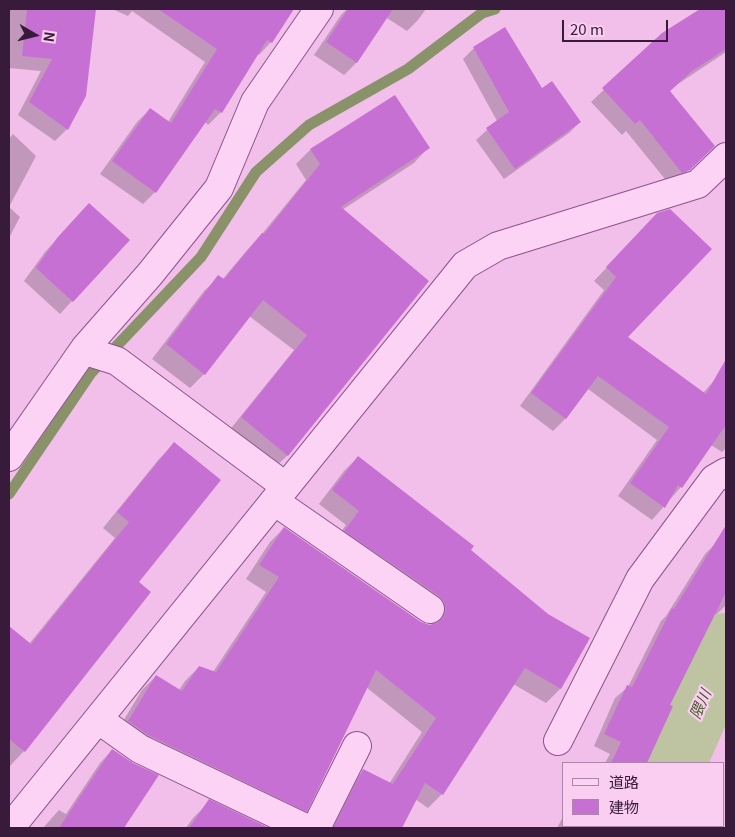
<!DOCTYPE html>
<html>
<head>
<meta charset="utf-8">
<style>
	body { margin:0 }
	#map { position:relative; width:735px; height:837px; overflow:hidden; background:#f2beea; font-family:Georgia,"Noto Sans JP",serif }
	canvas { display:block }
	.frame { position:absolute; inset:0; border:10px solid #381b3a; pointer-events:none }
	.legend { position:absolute; left:562px; top:762px; width:162px; height:65px; box-sizing:border-box; background:#f9cef1; border:1px solid #ac86a8; margin:0; padding:6px 9px; list-style:none; font-size:15px; color:#381b3a }
	.legend li { display:flex; align-items:center; gap:10px; height:25px }
	.legend b { width:25px; border:1px solid #ac86a8 }
	.north { position:absolute; left:10px; top:10px; width:50px; height:50px; -webkit-text-stroke:4px #f9cef1; paint-order:stroke; rotate:98deg; font-size:14px; font-weight:700; line-height:20px; text-align:center; color:#381b3a }
	.north::after { content:''; display:block; margin:auto; width:18px; height:22px; background:#381b3a; clip-path:polygon(50% 0,100% 100%,50% 72%,0 100%) }
	.scale { position:absolute; left:562px; top:20px; width:106px; height:22px; box-sizing:border-box; border:2px solid #381b3a; border-top:0; padding-left:6px; font-size:15px; line-height:18px; white-space:nowrap; color:#381b3a; -webkit-text-stroke:4px #f9cef1; paint-order:stroke }
</style>
</head>
<body>
<div id="map">
<canvas width="735" height="837"></canvas>
<div class="frame"></div>
<ul class="legend">
<li><b style="height:6px;background:#fcd2f5"></b>道路</li>
<li><b style="height:14px;background:#c770d4"></b>建物</li>
</ul>
<div class="north">N</div>
<div class="scale">20 m</div>
</div>
<script>
const context = document.querySelector('canvas').getContext('2d');
context.lineJoin = 'round';
function fillPath(path, color) { context.fillStyle = color; context.fill(path, 'evenodd'); }
function trace(path, color, width, dash) { context.strokeStyle = color; context.lineWidth = width; context.lineCap = dash ? 'butt' : 'round'; context.setLineDash(dash || []); context.stroke(path); }
function write(font, color, halo, rows, align = 'center') {
  context.font = font + ' Georgia,"Noto Sans JP",serif'; context.lineWidth = 4.5; context.setLineDash([]); context.textBaseline = 'middle'; context.strokeStyle = halo; context.fillStyle = color; for (const [text, x, y, turn = 0] of rows) {
    context.save(); context.translate(x, y); context.rotate((+turn || 0) * Math.PI / 180); context.textAlign = isNaN(turn) ? turn : align; if (halo) context.strokeText(text, 0, 0); context.fillText(text, 0, 0); context.restore();
  }
}
const shadow = new Path2D(`
	M 9,9 L 73,9 L 77,111 L 67,129 L 55,141 L 18,115 L 41,71 L 9,68 Z
	M 112,9 L 285,9 L 287,16 L 271,42 L 259,55 L 257,53 L 221,112 L 208,125 L 205,122 L 155,192 L 143,204 L 100,174 L 137,122 L 150,109 L 168,122 L 205,62 L 132,11 L 128,16 Z
	M 347,9 L 361,9 L 381,24 L 356,63 L 344,75 L 314,55 L 341,15 Z
	M 373,9 L 426,9 L 418,20 L 407,31 Z
	M 702,9 L 726,9 L 726,52 L 678,84 L 669,92 L 713,146 L 676,182 L 669,184 L 626,131 L 622,135 L 591,102 L 663,34 Z
	M 474,48 L 541,90 L 580,122 L 569,133 L 504,179 L 476,140 L 497,121 L 463,59 Z
	M 394,96 L 428,148 L 414,163 L 342,210 L 288,455 L 273,469 L 228,432 L 294,350 L 249,316 L 204,374 L 190,388 L 152,359 L 204,291 L 219,277 L 222,280 L 248,249 L 262,234 L 306,180 L 296,164 L 310,150 Z
	M 13,134 L 36,156 L 9,207 L 20,217 L 9,238 L 9,139 Z
	M 77,217 L 128,240 L 60,314 L 24,281 L 45,252 Z
	M 645,227 L 626,337 L 703,393 L 718,376 L 726,381 L 726,448 L 722,452 L 711,445 L 681,487 L 652,520 L 618,496 L 657,440 L 588,389 L 565,419 L 553,431 L 520,406 L 604,290 L 594,281 Z
	M 174,444 L 137,582 L 24,751 L 9,767 L 9,628 L 29,644 L 115,538 L 103,528 L 159,459 Z
	M 358,457 L 547,615 L 589,639 L 560,689 L 546,703 L 513,684 L 442,794 L 428,808 L 415,799 L 400,828 L 327,828 L 349,785 L 363,771 L 389,784 L 422,732 L 366,687 L 306,811 L 292,825 L 114,736 L 142,690 L 156,676 L 179,690 L 185,681 L 199,667 L 213,672 L 266,592 L 246,579 L 270,542 L 284,528 L 421,623 L 432,625 L 430,616 L 331,545 L 346,525 L 319,504 L 344,471 Z
	M 726,537 L 726,605 L 716,615 L 714,614 L 669,706 L 671,707 L 644,763 L 605,763 L 610,754 L 594,746 L 615,698 L 628,687 L 661,621 L 666,616 L 705,554 L 716,543 L 719,545 Z
	M 112,750 L 132,764 L 157,776 L 122,828 L 43,828 L 59,810 L 66,814 L 100,763 Z
	M 205,806 L 239,828 L 186,828 L 193,818 Z
	M 564,815 L 564,826 L 615,826 L 614,828 L 557,828 Z`);
const stream = new Path2D(`
	M 9,494 L 91,373 L 201,257 L 256,172 L 309,125 L 408,69 L 482,13 L 495,9`);
const river = new Path2D(`
	M 674,763 L 726,645
	M 647,828 L 648,826`);
const building = new Path2D(`
	M 27,9 L 96,9 L 86,96 L 68,130 L 29,102 L 52,59 L 22,56 Z
	M 158,9 L 294,9 L 272,43 L 267,40 L 222,113 L 215,109 L 156,193 L 112,161 L 150,108 L 171,123 L 217,49 Z
	M 348,9 L 393,9 L 357,63 L 326,42 Z
	M 700,9 L 726,9 L 726,49 L 692,71 L 670,91 L 715,146 L 690,170 L 682,173 L 640,120 L 635,124 L 602,88 L 662,33 Z
	M 505,27 L 542,88 L 552,81 L 581,122 L 515,169 L 486,128 L 509,112 L 473,47 Z
	M 395,95 L 430,148 L 341,207 L 429,281 L 288,456 L 241,417 L 307,335 L 263,300 L 205,375 L 166,344 L 218,275 L 224,279 L 262,233 L 264,234 L 320,164 L 310,149 Z
	M 89,203 L 130,240 L 73,302 L 36,268 L 57,238 Z
	M 670,209 L 712,249 L 628,337 L 706,394 L 726,359 L 726,425 L 682,488 L 678,485 L 665,508 L 630,483 L 669,427 L 598,376 L 566,419 L 531,393 L 616,277 L 606,267 L 657,213 Z
	M 174,442 L 221,480 L 139,582 L 151,592 L 25,752 L 9,739 L 9,626 L 31,644 L 129,522 L 117,512 Z
	M 358,456 L 474,546 L 471,550 L 548,614 L 590,638 L 561,689 L 525,668 L 443,795 L 425,783 L 402,828 L 333,828 L 363,769 L 393,784 L 436,718 L 376,670 L 307,812 L 148,735 L 128,721 L 156,675 L 182,691 L 199,666 L 216,672 L 279,577 L 259,565 L 284,527 L 421,622 L 429,625 L 437,623 L 443,618 L 446,610 L 444,602 L 439,596 L 344,531 L 359,511 L 332,490 Z
	M 726,525 L 726,592 L 670,705 L 673,706 L 647,763 L 611,763 L 621,742 L 604,734 L 627,685 L 632,687 L 672,608 L 674,609 Z
	M 112,749 L 133,763 L 159,775 L 124,828 L 59,828 Z
	M 209,799 L 269,828 L 189,828 Z`);
const street = new Path2D(`
	M 9,457 L 85,348
	M 285,486 L 117,361 L 95,354 L 85,348 L 150,274 L 219,188 L 255,102 L 319,9
	M 274,501 L 430,609
	M 99,720 L 140,749 L 305,828
	M 558,741 L 640,579 L 714,479 L 726,472
	M 10,828 L 465,265 L 498,246 L 698,184 L 726,157
	M 316,828 L 357,746`);
const waterNames = [
	["隈川",700,704,-66]
];
fillPath(shadow, '#0003');
trace(stream, '#899268', 11);
trace(river, '#bec3a2', 64);
fillPath(building, '#c770d4');
trace(street, '#8b558c', 30);
trace(street, '#fcd2f5', 28);
write('italic 15px', '#475b29', '#f9cef1', waterNames);
</script>
</body>
</html>
